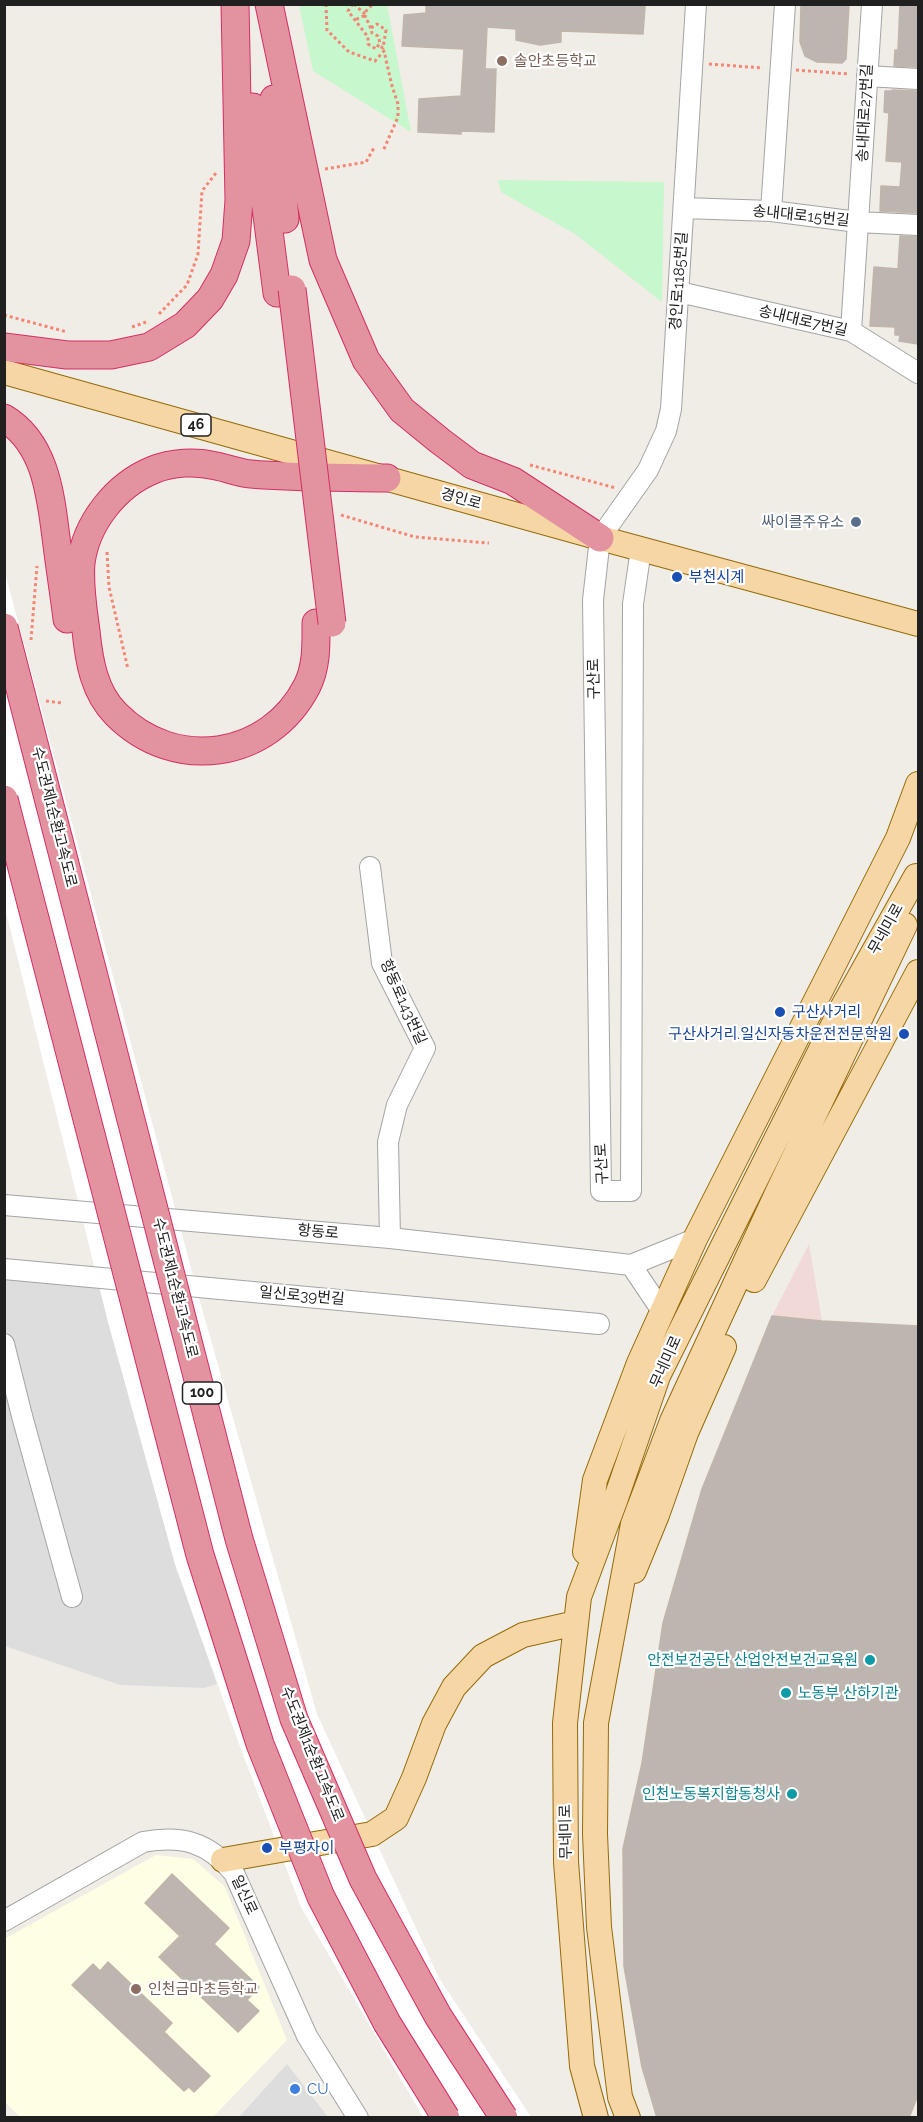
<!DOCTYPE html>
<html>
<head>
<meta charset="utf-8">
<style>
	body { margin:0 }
	#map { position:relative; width:923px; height:2122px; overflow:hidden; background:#f0ede7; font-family:Raleway,sans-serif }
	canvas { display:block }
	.frame { position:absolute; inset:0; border:6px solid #202020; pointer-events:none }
</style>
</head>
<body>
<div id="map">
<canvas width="923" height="2122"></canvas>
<div class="frame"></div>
</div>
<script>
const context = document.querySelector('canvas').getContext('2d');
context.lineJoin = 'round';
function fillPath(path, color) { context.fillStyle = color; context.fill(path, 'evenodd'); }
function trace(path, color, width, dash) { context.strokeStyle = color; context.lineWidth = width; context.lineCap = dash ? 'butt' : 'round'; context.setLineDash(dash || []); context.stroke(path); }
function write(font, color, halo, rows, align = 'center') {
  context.font = font + ' Raleway,"Noto Sans KR",sans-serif'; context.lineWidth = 4.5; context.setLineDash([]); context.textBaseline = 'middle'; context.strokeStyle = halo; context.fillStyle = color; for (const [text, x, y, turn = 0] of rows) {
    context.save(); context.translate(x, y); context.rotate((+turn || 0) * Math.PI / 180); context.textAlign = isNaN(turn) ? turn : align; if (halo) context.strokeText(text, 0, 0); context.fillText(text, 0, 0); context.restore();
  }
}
const residential = new Path2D(`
	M 5,1276 L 99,1285 L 175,1564 L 217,1684 L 204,1688 L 120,1685 L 5,1646 Z
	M 287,2064 L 328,2117 L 239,2117 Z`);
const commercial = new Path2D(`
	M 809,1244 L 822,1321 L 772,1316 Z`);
const education = new Path2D(`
	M 156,1855 L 193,1859 L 225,1887 L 287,2040 L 213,2117 L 20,2117 L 5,2102 L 4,1939 Z`);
const park = new Path2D(`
	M 299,5 L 387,5 L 411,132 L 313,71 Z
	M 498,180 L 664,182 L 662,302 L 575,234 L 501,192 Z`);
const pier = new Path2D(`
	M 4,569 L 199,1298 L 317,1714 L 439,1978 L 531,2117 L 423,2117 L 301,1907 L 239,1744 L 175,1564 L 108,1322 L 5,908 Z`);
const building = new Path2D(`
	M 426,4 L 639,4 L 645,7 L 643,34 L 561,31 L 561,42 L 540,45 L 516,40 L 516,29 L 487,27 L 485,69 L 496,69 L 494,132 L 461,131 L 461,134 L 418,132 L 419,99 L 461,96 L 464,49 L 402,46 L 404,15 L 426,13 Z
	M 801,4 L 849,4 L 846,59 L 842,63 L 817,62 L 805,56 L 800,42 Z
	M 900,4 L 918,4 L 918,67 L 894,66 L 895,50 L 898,50 Z
	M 892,90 L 918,91 L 918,213 L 880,211 L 881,186 L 900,187 L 902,162 L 886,161 L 889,113 L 884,112 L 885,91 L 892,91 Z
	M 900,236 L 918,237 L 918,344 L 899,341 L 900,335 L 895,335 L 895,327 L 870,326 L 874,267 L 898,269 Z
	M 772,1316 L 822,1321 L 918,1326 L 918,2095 L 909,2118 L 657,2118 L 642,2067 L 624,1966 L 623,1849 L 642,1763 L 663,1623 L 702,1489 Z
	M 172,1874 L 229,1928 L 214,1944 L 259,1987 L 247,2000 L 259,2011 L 238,2032 L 159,1957 L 180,1936 L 145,1903 Z
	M 108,1962 L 172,2023 L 164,2032 L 210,2076 L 194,2092 L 189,2087 L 184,2091 L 72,1985 L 93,1964 L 100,1971 Z`);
const path = new Path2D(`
	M 326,4 L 327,30 L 349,52 L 375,61 L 384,51 L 392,86 L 398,104 L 398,117 L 383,151
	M 353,4 L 348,11 L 368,37 L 368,44 L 376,49 L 380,43 L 378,36 L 372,33 L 369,23 L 365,18 L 366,11 L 373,4
	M 354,4 L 366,15 L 355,20
	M 371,28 L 377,24 L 386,30 L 383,48 L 378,45
	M 709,64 L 763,68
	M 796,70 L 849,74
	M 325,169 L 366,162 L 375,146
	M 159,314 L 187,285 L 198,254 L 202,191 L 216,173
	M 4,315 L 67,332
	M 132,327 L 146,322
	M 530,465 L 616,488
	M 341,515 L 415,537 L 489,543
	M 107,552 L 109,587 L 128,669
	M 31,640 L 37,566
	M 46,701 L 62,703`);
const minor = new Path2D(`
	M 867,76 L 918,79
	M 684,208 L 771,211 L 858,222 L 918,225
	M 771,211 L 785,4
	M 679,292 L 851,331 L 918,373
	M 851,331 L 872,4
	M 641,549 L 633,604 L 631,1191 L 601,1191 L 593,600 L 600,538 L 648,470 L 666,431 L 671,409 L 696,4
	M 370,867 L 382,963 L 425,1048 L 397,1105 L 388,1142 L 390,1238
	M 4,1205 L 390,1238 L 631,1265 L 695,1239
	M 631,1265 L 662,1311
	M 4,1269 L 599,1324
	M 4,1344 L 22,1416 L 72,1597
	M 4,1921 L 143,1842 C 182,1835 208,1842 234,1873 L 307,2036 L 358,2118`);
const major = new Path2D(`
	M 4,372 L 600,538 L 918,624
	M 754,1280 L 918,972
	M 585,1552 L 595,1480 L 639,1363 L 695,1239 L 898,838 L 918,784
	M 634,1571 L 657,1515 L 686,1433 L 724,1347
	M 223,1860 L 372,1834 L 396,1818 L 414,1778 L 434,1724 L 454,1687 L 483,1656 L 523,1635 L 576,1623
	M 596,2118 L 582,2066 L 566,1862 L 565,1723 L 579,1597 L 615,1501 L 658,1376 L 838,1015 L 916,876
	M 628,2118 L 620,2097 L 599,1927 L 595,1834 L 596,1723 L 633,1524 L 672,1421 L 778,1191 L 905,925`);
const highway = new Path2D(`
	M 269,4 L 323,260 L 366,360 L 402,410 L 440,441 L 472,465 L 513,481 L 600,538
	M 274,99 L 285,219
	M 253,107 L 277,293
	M 4,347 L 67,355 L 111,355 L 149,347 L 185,325 L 210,299 L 224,275 L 236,241 L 239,200 L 235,4
	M 4,418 C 48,444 51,501 57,545 C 60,570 64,594 67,619
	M 316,623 C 316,644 317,666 307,686 C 269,760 174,773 116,714 C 94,692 89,661 86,631 C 83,609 79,585 81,563 C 86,523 116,485 153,470 C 172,462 196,461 216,466 C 227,468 239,473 251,474 C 296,478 342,477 387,478`);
const highwayBridge = new Path2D(`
	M 292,289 L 332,623
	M 4,627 L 239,1539 L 294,1719 L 363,1879 L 438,2016 L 504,2118
	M 4,799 L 200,1555 L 260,1744 L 321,1897 L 387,2023 L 446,2118`);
const markers = [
	[502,61,6,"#8d6e63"],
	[856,522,6,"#5c6f8a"],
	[677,577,6,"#1a4fb4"],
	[780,1012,6,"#1a4fb4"],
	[904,1034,6,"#1a4fb4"],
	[870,1660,6,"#0f9aa8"],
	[786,1693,6,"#0f9aa8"],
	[792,1794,6,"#0f9aa8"],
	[267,1848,6,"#1a4fb4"],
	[136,1989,6,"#8d6e63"],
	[295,2089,6,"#3f7fe0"]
];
const shields = [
	[196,425,30],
	[202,1393,39]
];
const shieldNames = [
	["46",196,425],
	["100",202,1393]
];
const educationNames = [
	["솔안초등학교",514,61],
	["인천금마초등학교",148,1989]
];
const streetNames = [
	["송내대로27번길",865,113,-87],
	["송내대로15번길",801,216,6],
	["경인로1185번길",679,281,-86],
	["송내대로7번길",803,321,13],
	["경인로",461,499,16],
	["구산로",594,679,-91],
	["수도권제1순환고속도로",54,817,76],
	["무네미로",886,929,-61],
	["항동로143번길",403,1002,66],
	["구산로",602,1164,-93],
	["항동로",318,1232,5],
	["수도권제1순환고속도로",175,1288,76],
	["일신로39번길",302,1296,5],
	["무네미로",666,1362,-66],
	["수도권제1순환고속도로",312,1754,68],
	["무네미로",566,1832,-91],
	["일신로",244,1895,65]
];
const serviceNames = [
	["싸이클주유소",844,522]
];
const transitNames = [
	["부천시계",689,577],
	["구산사거리",792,1012],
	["구산사거리.일신자동차운전전문학원",892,1034,"right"],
	["부평자이",279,1848]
];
const cultureNames = [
	["안전보건공단 산업안전보건교육원",858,1660],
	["노동부 산하기관",798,1693,"left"],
	["인천노동복지합동청사",780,1794]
];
const shopNames = [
	["CU",307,2089]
];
fillPath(residential, '#dedddd');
fillPath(commercial, '#f0d9d7');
fillPath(education, '#fdfee3');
fillPath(park, '#c7f7cc');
fillPath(pier, '#fff');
fillPath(building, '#bdb6b0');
trace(building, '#c1b5aa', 1.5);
trace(minor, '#a4a4a4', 22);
trace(major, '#946a08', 26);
trace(highway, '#d32f63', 29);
trace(path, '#f38675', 3, [3, 3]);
trace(minor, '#fff', 20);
trace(major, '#f7d6a5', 24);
trace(highway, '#e393a0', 27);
trace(highwayBridge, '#d32f63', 29, []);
trace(highwayBridge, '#e393a0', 27);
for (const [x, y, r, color] of markers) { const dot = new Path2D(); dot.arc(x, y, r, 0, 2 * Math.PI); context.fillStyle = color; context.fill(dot); trace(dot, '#fff', 2); }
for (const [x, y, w] of shields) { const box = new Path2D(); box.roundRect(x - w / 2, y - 11, w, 22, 4.5); context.fillStyle = '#fff'; context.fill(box); trace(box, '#202020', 1.5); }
write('bold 14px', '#202020', null, shieldNames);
write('15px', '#785e54', '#fff', educationNames, 'left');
write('15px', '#202020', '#fff', streetNames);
write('15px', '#4e5e75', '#fff', serviceNames, 'right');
write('15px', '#164399', '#fff', transitNames, 'left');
write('15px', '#0d838f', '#fff', cultureNames, 'right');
write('15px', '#366cbe', '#fff', shopNames, 'left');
</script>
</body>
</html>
